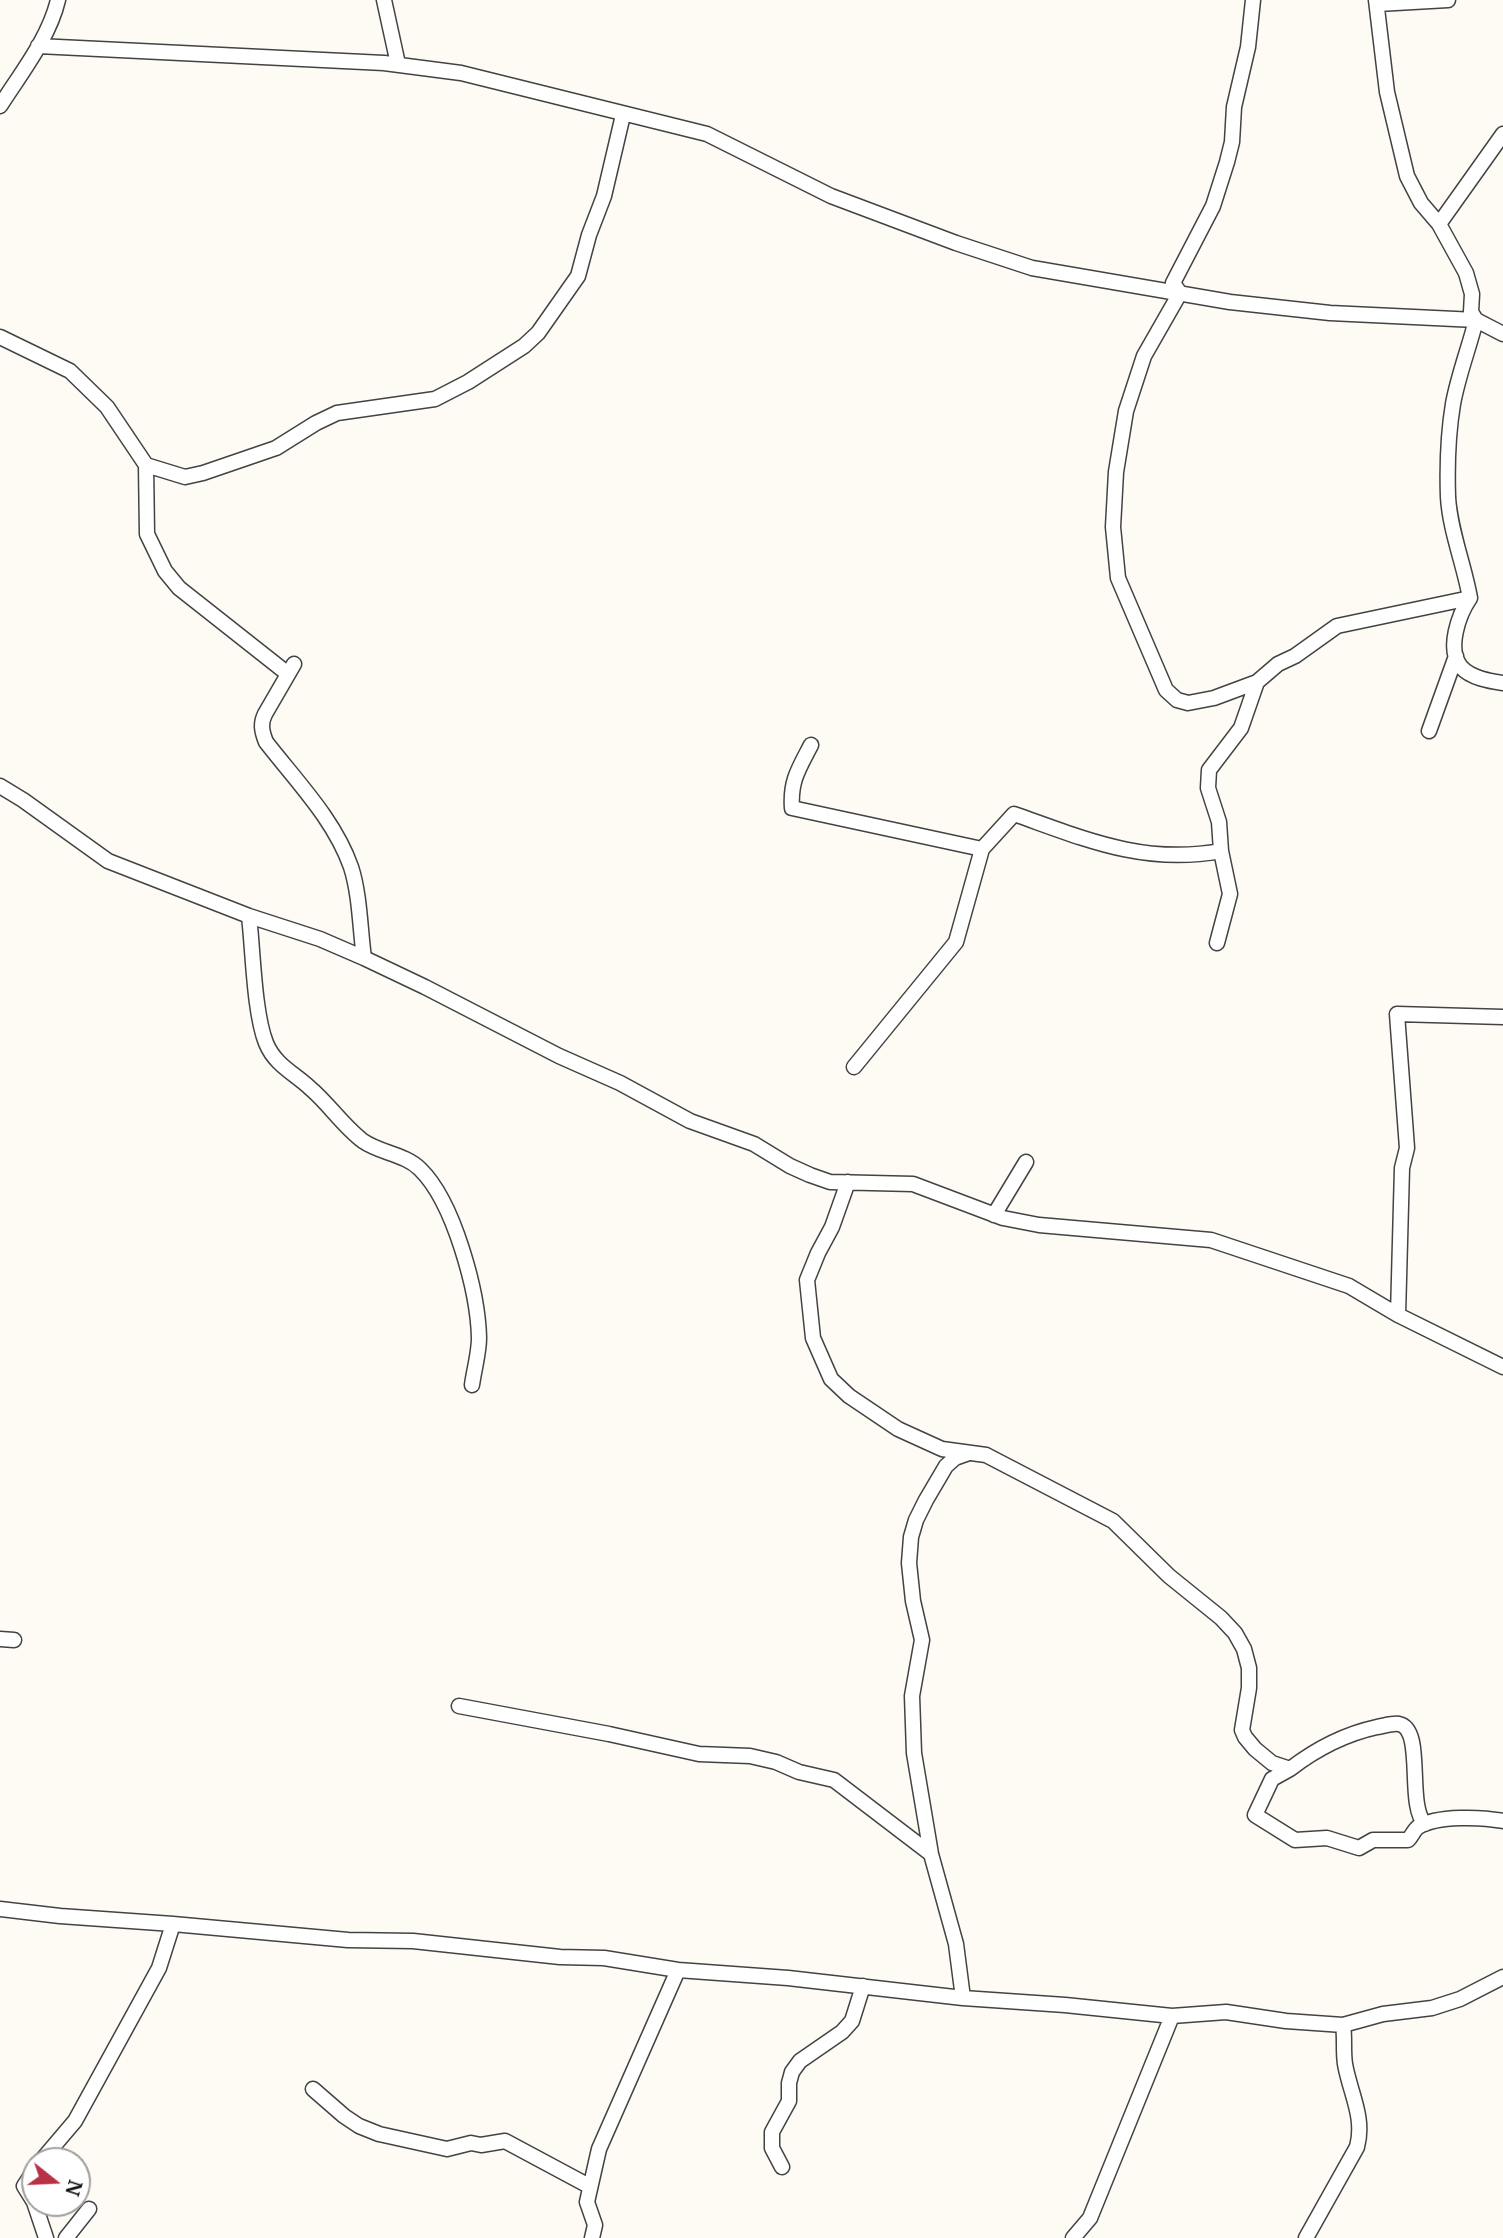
<!DOCTYPE html>
<html>
<head>
<meta charset="utf-8">
<style>
	body { margin:0 }
	#map { position:relative; width:1503px; height:2238px; overflow:hidden; background:#fefbf4; font-family:Merriweather,serif }
	canvas { display:block }
	.north { position:absolute; left:21px; top:2147px; width:70px; height:70px; box-sizing:border-box; background:#fff; border:2px solid #9f9f9f; border-radius:50%; rotate:108deg; font-size:19px; font-weight:700; line-height:28px; text-align:center; color:#101010 }
	.north::after { content:''; display:block; margin:auto; width:24px; height:32px; background:#b73147; clip-path:polygon(50% 0,100% 100%,50% 72%,0 100%) }
</style>
</head>
<body>
<div id="map">
<canvas width="1503" height="2238"></canvas>
<div class="north">N</div>
</div>
<script>
const context = document.querySelector('canvas').getContext('2d');
context.lineJoin = 'round';
function trace(path, color, width, dash) { context.strokeStyle = color; context.lineWidth = width; context.lineCap = dash ? 'butt' : 'round'; context.setLineDash(dash || []); context.stroke(path); }
const minor = new Path2D(`
	M 384,0 L 398,64
	M 1253,0 L 1248,47 L 1234,107 L 1232,142 L 1227,162 L 1213,206 L 1173,283 L 1180,293 L 1144,356 L 1126,411 L 1116,472 L 1113,527 L 1118,578 L 1166,690 L 1177,700 L 1188,703 L 1214,698 L 1257,682 L 1278,664 L 1295,656 L 1337,626 L 1470,598
	M 1376,0 L 1387,92 L 1407,176 L 1421,203 L 1439,224 L 1466,273 L 1472,294 L 1471,312 L 1476,320 C 1469,348 1458,376 1453,404 C 1448,434 1447,466 1448,497 C 1450,531 1464,564 1470,598 C 1459,614 1446,649 1461,667 C 1471,678 1489,681 1503,683
	M 1378,4 L 1448,0
	M 38,46 L 384,63 L 461,73 L 707,134 L 831,196 L 956,243 L 1032,268 L 1230,302 L 1330,313 L 1476,320 L 1503,334
	M 0,106 C 21,73 49,38 58,0
	M 1439,224 L 1503,134
	M 0,337 L 70,371 L 107,407 L 146,465 L 147,534 L 165,571 L 179,588 L 288,674
	M 146,465 L 185,477 L 203,473 L 276,448 L 316,423 L 337,413 L 435,399 L 468,382 L 524,346 L 538,333 L 578,276 L 589,235 L 604,196 L 623,115
	M 294,664 L 265,714 C 260,724 262,732 266,742 C 297,782 334,819 351,867 C 360,895 360,929 364,958
	M 1429,731 L 1456,656
	M 811,745 C 799,768 790,781 792,808 L 982,849
	M 0,786 L 23,800 L 108,861 L 249,916 L 320,939 L 364,958 L 425,987 L 559,1056 L 620,1083 L 690,1121 L 754,1144 L 790,1166 L 810,1175 L 830,1182 L 913,1184 L 1003,1218 L 1039,1225 L 1211,1240 L 1349,1286 L 1398,1315 L 1503,1367
	M 249,916 C 253,950 254,1013 266,1043 C 275,1065 294,1073 310,1088 C 329,1104 343,1126 363,1141 C 380,1153 405,1154 420,1169 C 454,1202 478,1292 479,1338 C 479,1353 474,1370 472,1385
	M 1217,943 L 1230,894 L 1221,851 L 1219,822 L 1208,788 L 1209,770 L 1241,728 L 1257,682
	M 854,1067 L 956,942 L 982,849 L 1014,814 C 1085,839 1143,865 1221,851
	M 848,1182 L 832,1227 L 818,1253 L 807,1280 L 813,1338 L 831,1379 L 849,1396 L 898,1429 L 942,1449 L 986,1455 L 1113,1521 L 1169,1576 L 1221,1618 L 1235,1633 L 1244,1649 L 1249,1668 L 1249,1688 L 1242,1730 L 1245,1737 L 1255,1749 L 1272,1763 L 1290,1769 C 1316,1749 1345,1734 1377,1727 C 1384,1726 1392,1723 1399,1724 C 1425,1729 1406,1805 1425,1824
	M 994,1215 L 1026,1162
	M 1398,1315 L 1402,1168 L 1407,1148 L 1397,1014 L 1503,1017
	M 0,1639 L 14,1640
	M 459,1706 L 609,1734 L 699,1754 L 750,1756 L 776,1762 L 799,1772 L 834,1780 L 931,1854
	M 1290,1769 L 1272,1779 L 1255,1815 L 1295,1840 L 1327,1838 L 1359,1848 L 1373,1840 L 1408,1840 C 1412,1836 1414,1830 1418,1827 C 1437,1815 1483,1817 1503,1821
	M 0,1909 L 60,1916 L 173,1924 L 348,1940 L 413,1941 L 560,1957 L 604,1958 L 678,1970 L 788,1978 L 963,1998 L 1065,2005 L 1172,2016 L 1226,2012 L 1286,2021 L 1343,2025 L 1383,2014 L 1432,2008 L 1460,1999 L 1503,1977
	M 963,1998 L 956,1944 L 931,1854 L 914,1753 L 912,1696 L 922,1640 L 913,1601 L 909,1563 L 911,1537 L 916,1520 L 926,1500 L 946,1466 L 955,1458 L 969,1453
	M 313,2089 L 344,2116 L 359,2126 L 379,2134 L 447,2149 L 471,2143 L 481,2145 L 505,2141 L 589,2186
	M 41,2161 L 75,2121 L 159,1968 L 173,1924
	M 782,2167 L 772,2148 L 772,2132 L 789,2101 L 789,2083 L 792,2072 L 800,2061 L 842,2032 L 852,2021 L 863,1986
	M 35,2169 L 24,2186 L 34,2202 L 46,2238
	M 66,2238 L 89,2209
	M 592,2238 L 595,2225 L 587,2202 L 599,2149 L 678,1970
	M 1073,2238 L 1090,2218 L 1172,2016
	M 1306,2238 L 1357,2147 C 1365,2117 1350,2093 1345,2064 C 1343,2051 1345,2038 1343,2025`);
trace(minor, '#434343', 17);
trace(minor, '#fff', 14);
</script>
</body>
</html>
